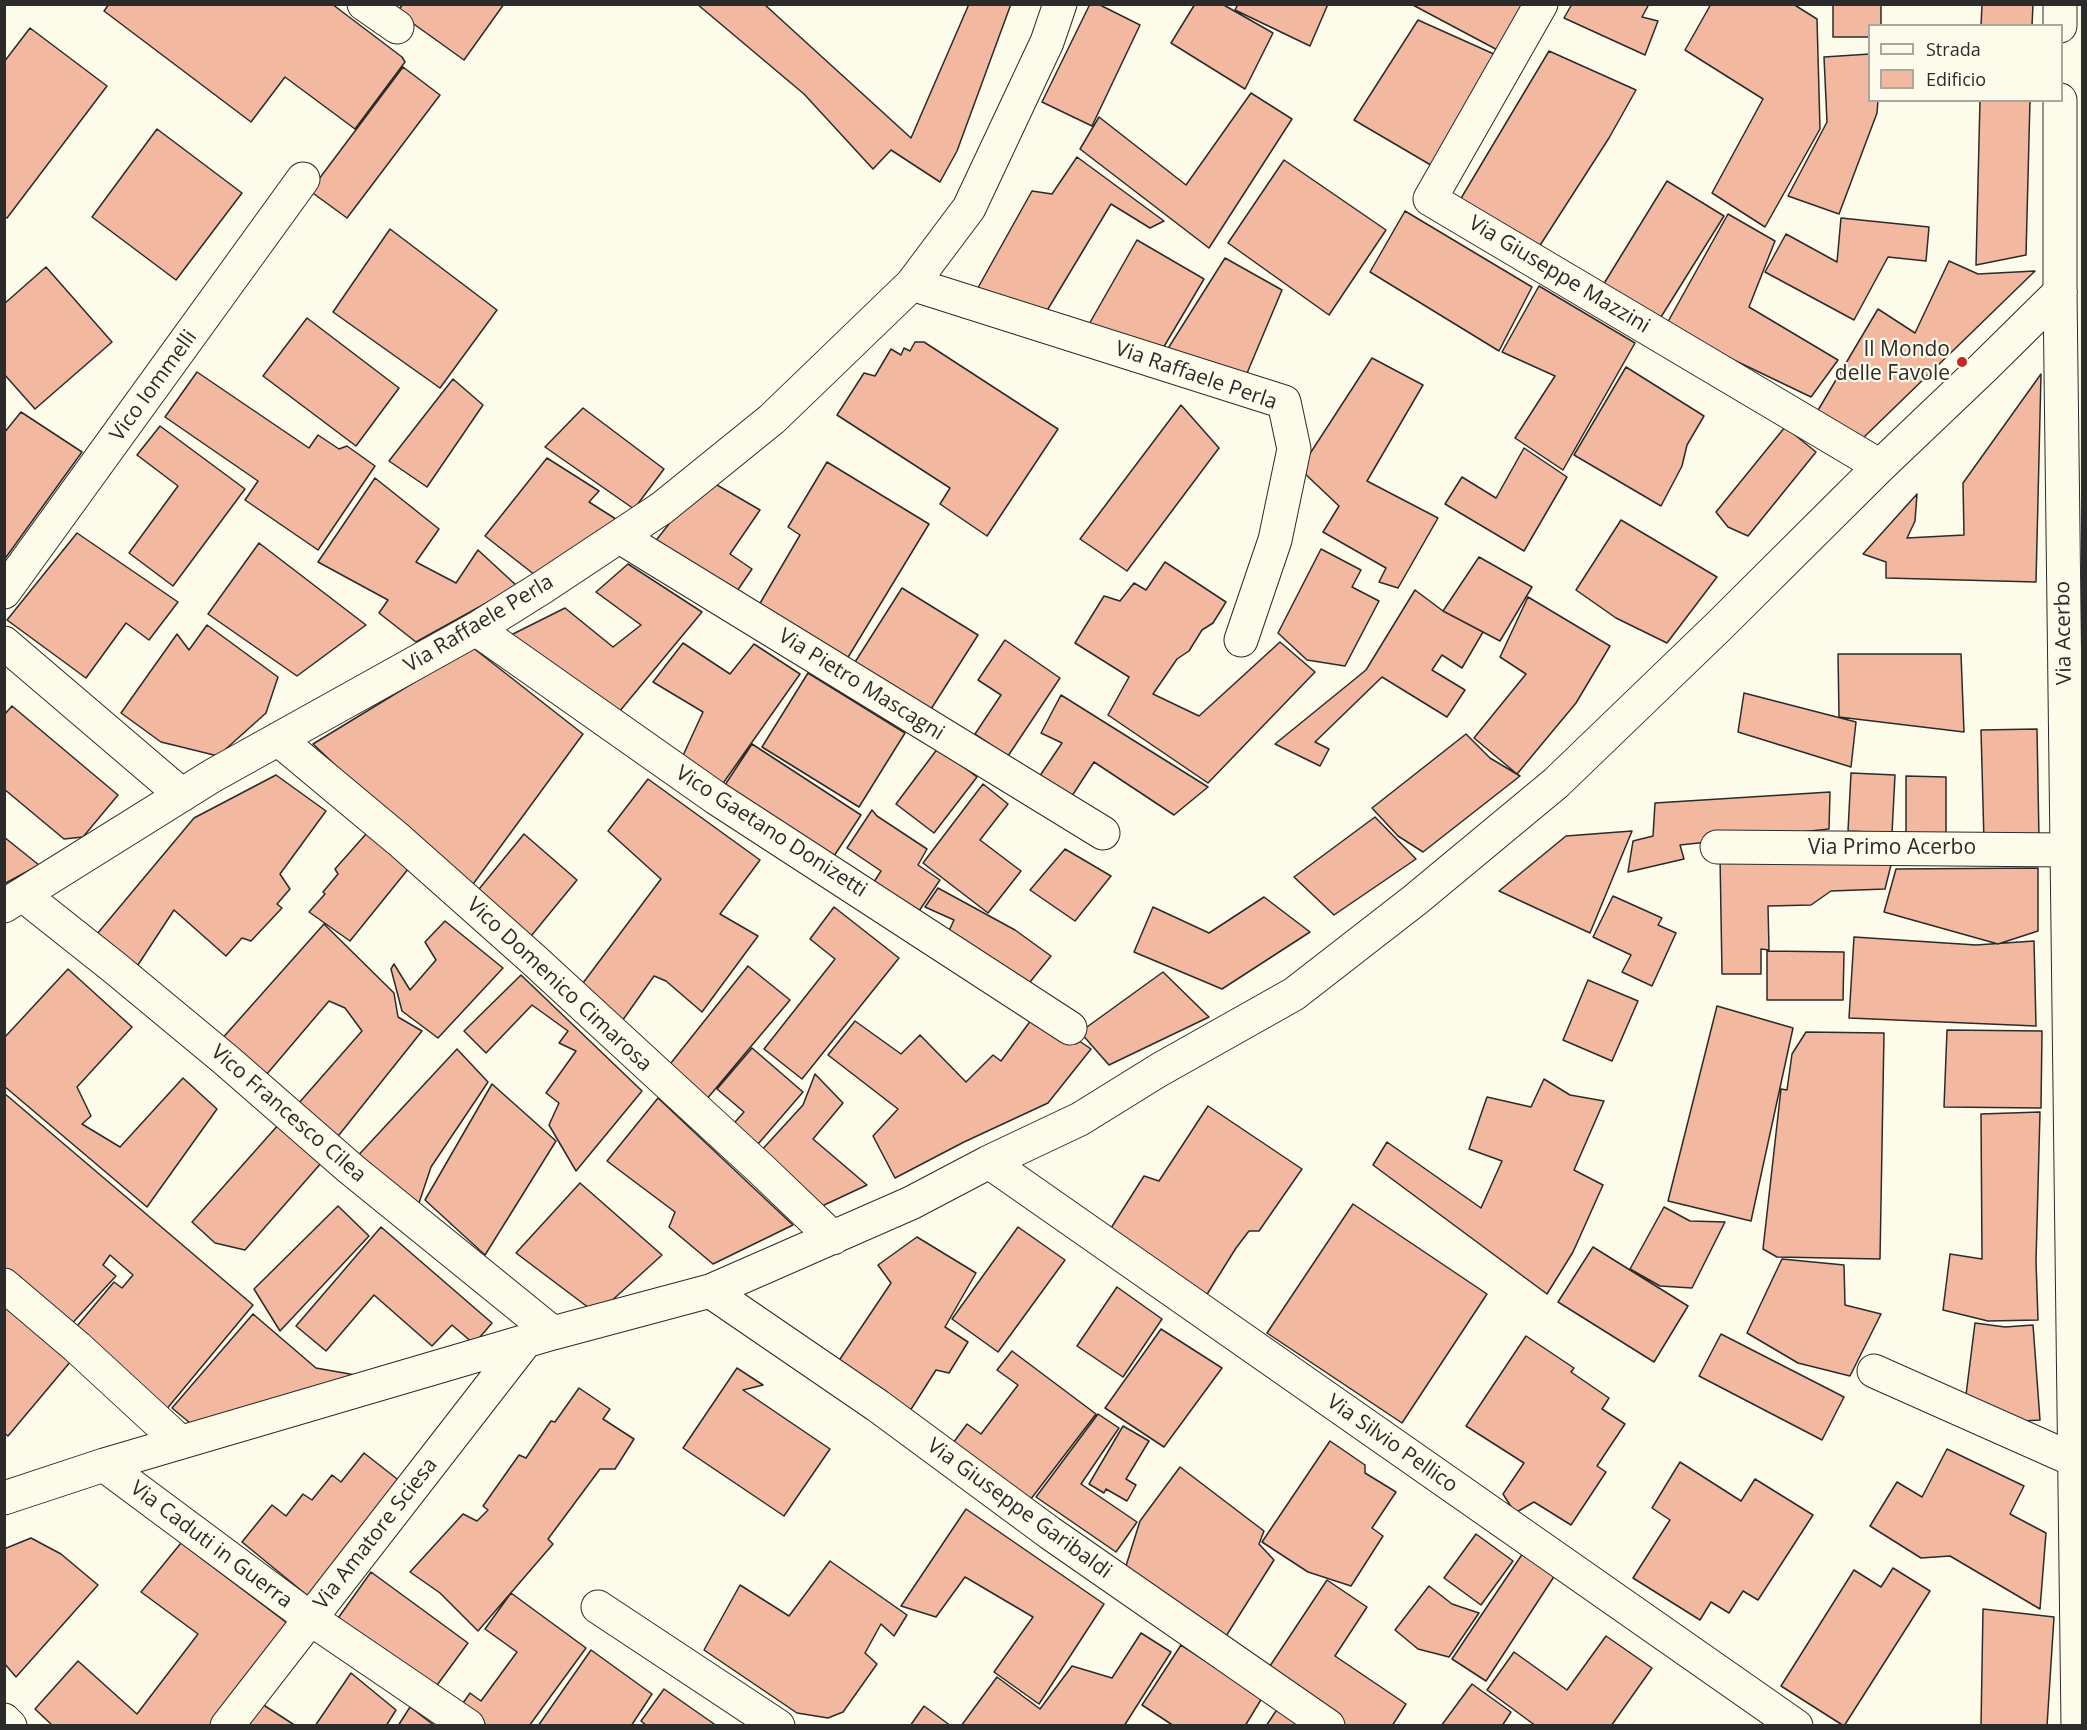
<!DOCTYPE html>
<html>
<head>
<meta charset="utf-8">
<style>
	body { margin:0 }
	#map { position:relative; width:2087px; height:1730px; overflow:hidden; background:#fdfbea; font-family:"Open Sans",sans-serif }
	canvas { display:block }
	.frame { position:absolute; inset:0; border:6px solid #2b2b2b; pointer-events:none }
	.legend { position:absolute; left:1868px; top:24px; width:195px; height:78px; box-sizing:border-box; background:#fdfbea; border:2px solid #a9a89e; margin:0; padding:8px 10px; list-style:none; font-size:18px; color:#2b2b2b }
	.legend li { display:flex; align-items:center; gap:12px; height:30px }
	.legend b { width:30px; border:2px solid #a9a89e }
</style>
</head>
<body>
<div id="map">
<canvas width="2087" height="1730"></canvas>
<div class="frame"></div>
<ul class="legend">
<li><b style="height:8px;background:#fdfbea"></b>Strada</li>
<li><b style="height:16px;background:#f2b8a0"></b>Edificio</li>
</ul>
</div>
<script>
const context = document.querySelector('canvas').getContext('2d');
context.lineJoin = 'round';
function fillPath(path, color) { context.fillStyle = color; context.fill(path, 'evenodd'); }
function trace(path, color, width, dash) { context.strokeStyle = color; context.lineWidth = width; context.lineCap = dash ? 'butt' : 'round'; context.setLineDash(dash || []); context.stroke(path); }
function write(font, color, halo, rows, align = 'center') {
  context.font = font + ' "Open Sans",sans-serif'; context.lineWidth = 4.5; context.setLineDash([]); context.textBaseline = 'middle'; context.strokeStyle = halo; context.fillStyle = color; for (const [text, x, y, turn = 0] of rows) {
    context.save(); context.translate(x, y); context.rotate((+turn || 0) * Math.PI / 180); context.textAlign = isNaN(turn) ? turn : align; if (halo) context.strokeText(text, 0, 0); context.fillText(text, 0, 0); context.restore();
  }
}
const building = new Path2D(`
	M 109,4 L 332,4 L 402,57 L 405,62 L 355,129 L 285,77 L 251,122 L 104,11 Z
	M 403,4 L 504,4 L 464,60 L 397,12 Z
	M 697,4 L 764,4 L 911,138 L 969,4 L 1011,4 L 957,151 L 940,182 L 891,150 L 873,169 L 804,94 Z
	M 1090,4 L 1098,4 L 1140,25 L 1092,126 L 1042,102 Z
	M 1195,4 L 1222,4 L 1273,33 L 1245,89 L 1171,43 Z
	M 1238,4 L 1328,4 L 1310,46 L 1235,10 Z
	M 1411,4 L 1530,4 L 1505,54 Z
	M 1572,4 L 1649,4 L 1642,17 L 1658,21 L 1645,55 L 1564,18 Z
	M 1711,4 L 1793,4 L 1817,19 L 1820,129 L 1765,227 L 1712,193 L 1763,99 L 1685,50 Z
	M 1833,4 L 1881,4 L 1881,26 L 1870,26 L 1870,37 L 1833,37 Z
	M 1982,4 L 2033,4 L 2032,26 L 1981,26 Z
	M 1418,20 L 1505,59 L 1441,171 L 1354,120 Z
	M 30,28 L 107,86 L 7,218 L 4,216 L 4,62 Z
	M 1549,51 L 1636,90 L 1609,138 L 1537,250 L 1457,205 Z
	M 1870,54 L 1870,100 L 1878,100 L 1877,113 L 1839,214 L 1788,196 L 1827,122 L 1824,57 Z
	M 403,67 L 440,95 L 347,218 L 310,191 Z
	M 1251,93 L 1292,119 L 1209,248 L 1080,149 L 1099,117 L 1186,185 Z
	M 1980,100 L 2030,100 L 2026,255 L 1976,265 Z
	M 157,129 L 242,193 L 176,280 L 92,217 Z
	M 1077,157 L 1164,221 L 1150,228 L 1111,204 L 1045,314 L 975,293 L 1032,191 L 1052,194 Z
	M 1284,160 L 1386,230 L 1329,315 L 1228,243 Z
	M 1667,181 L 1724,216 L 1656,325 L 1600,290 Z
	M 1405,211 L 1532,287 L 1499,351 L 1370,272 Z
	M 1728,214 L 1775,241 L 1749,307 L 1838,360 L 1811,397 L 1665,327 Z
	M 1841,218 L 1929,227 L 1926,261 L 1888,257 L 1854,320 L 1765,272 L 1786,234 L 1837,262 Z
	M 390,229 L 497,310 L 440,388 L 333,312 Z
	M 1137,240 L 1204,279 L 1159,355 L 1088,326 Z
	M 1225,258 L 1282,290 L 1245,378 L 1162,358 Z
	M 1949,261 L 1978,274 L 2035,271 L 1861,440 L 1814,417 L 1878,309 L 1915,333 Z
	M 46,267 L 112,342 L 35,409 L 4,374 L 4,304 Z
	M 1539,286 L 1635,343 L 1563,470 L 1515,438 L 1555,376 L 1502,352 Z
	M 307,318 L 399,388 L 356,446 L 263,376 Z
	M 915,342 L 924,342 L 1058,429 L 987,536 L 940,504 L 950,488 L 837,415 L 864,373 L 875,376 L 891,349 L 901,355 L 904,348 L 910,351 Z
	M 1372,358 L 1423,385 L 1367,481 L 1438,518 L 1398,588 L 1379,582 L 1386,568 L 1323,532 L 1339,506 L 1300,469 Z
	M 1626,367 L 1704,416 L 1687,445 L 1682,466 L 1661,506 L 1574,455 Z
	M 197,372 L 309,448 L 318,435 L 339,449 L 347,446 L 375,466 L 318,550 L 245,500 L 258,481 L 165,417 Z
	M 2041,374 L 2036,582 L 1886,578 L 1886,562 L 1863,554 L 1917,494 L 1915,521 L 1907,538 L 1964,535 L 1963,483 Z
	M 453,379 L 483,405 L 427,487 L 389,461 Z
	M 1181,405 L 1219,448 L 1127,571 L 1080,539 Z
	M 583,408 L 664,469 L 634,509 L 545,447 Z
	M 21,412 L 82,452 L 4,560 L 4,433 Z
	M 160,426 L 245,489 L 173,586 L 129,553 L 178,486 L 137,455 Z
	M 1785,427 L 1816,452 L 1748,536 L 1728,527 L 1716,512 Z
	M 1524,448 L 1567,477 L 1524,551 L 1445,504 L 1462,477 L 1496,498 Z
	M 547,458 L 599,491 L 589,502 L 619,521 L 535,575 L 485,536 Z
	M 827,462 L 929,524 L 847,659 L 759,605 L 800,535 L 788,527 Z
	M 375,478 L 439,529 L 416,562 L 456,583 L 478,550 L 517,586 L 416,642 L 379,613 L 388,600 L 318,562 Z
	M 705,478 L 760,510 L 730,554 L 752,569 L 733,597 L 654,543 Z
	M 1621,520 L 1717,577 L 1667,643 L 1616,618 L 1576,590 Z
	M 77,533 L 178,602 L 149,640 L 126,623 L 86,678 L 7,620 Z
	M 259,543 L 366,625 L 297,676 L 208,614 Z
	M 1321,549 L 1361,570 L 1352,587 L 1379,601 L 1345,666 L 1307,660 L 1278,633 Z
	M 1479,557 L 1532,587 L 1500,641 L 1443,611 Z
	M 1165,562 L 1226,602 L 1213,623 L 1202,630 L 1189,651 L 1177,659 L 1153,694 L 1199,716 L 1280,642 L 1315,672 L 1208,783 L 1108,715 L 1129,677 L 1075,643 L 1104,596 L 1120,601 L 1134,583 L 1146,590 Z
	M 628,564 L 702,612 L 619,712 L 511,635 L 565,608 L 613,647 L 641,625 L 596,592 Z
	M 902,588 L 978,635 L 926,717 L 850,670 Z
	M 1415,590 L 1443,611 L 1483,632 L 1462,668 L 1442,655 L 1432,670 L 1465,690 L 1447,717 L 1382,677 L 1315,742 L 1329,749 L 1320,766 L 1275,744 L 1366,670 Z
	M 1528,597 L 1610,646 L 1576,703 L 1517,774 L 1474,738 L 1526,674 L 1500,657 Z
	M 207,625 L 278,677 L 266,713 L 218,756 L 161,742 L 121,713 L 177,634 L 189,650 Z
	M 1005,640 L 1060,678 L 1008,756 L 975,734 L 1001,695 L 978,680 Z
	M 683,643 L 730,674 L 754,644 L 800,674 L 719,789 L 680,762 L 703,712 L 653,682 Z
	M 472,647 L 583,734 L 468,891 L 313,744 Z
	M 1838,654 L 1961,654 L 1964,732 L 1839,717 Z
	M 808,673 L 905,733 L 859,807 L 762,747 Z
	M 1744,693 L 1856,722 L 1851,767 L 1738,732 Z
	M 1061,695 L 1208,787 L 1174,815 L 1094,762 L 1070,799 L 1035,783 L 1062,743 L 1041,733 Z
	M 12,706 L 118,795 L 83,837 L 64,839 L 4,789 L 4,715 Z
	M 2037,729 L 2039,840 L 1984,842 L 1981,730 Z
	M 1466,734 L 1490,758 L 1520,776 L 1423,852 L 1398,836 L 1372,808 Z
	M 752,744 L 861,815 L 830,862 L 721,791 Z
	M 938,748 L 977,777 L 934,833 L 896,804 Z
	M 1851,773 L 1895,775 L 1892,833 L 1848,831 Z
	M 276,775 L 326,811 L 280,874 L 290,889 L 277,904 L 282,908 L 251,941 L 242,938 L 226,956 L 174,910 L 134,971 L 97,934 L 194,818 Z
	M 1906,776 L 1946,777 L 1946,833 L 1906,833 Z
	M 648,779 L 760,860 L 720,914 L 758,936 L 702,1012 L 666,981 L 654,976 L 620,1024 L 580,987 L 661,879 L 608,831 Z
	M 983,784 L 1008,804 L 980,840 L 1021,871 L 988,913 L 923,863 Z
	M 1830,792 L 1829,829 L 1680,845 L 1684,859 L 1628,872 L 1633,841 L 1653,836 L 1655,803 Z
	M 872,810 L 877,816 L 927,849 L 918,865 L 940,880 L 917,914 L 872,885 L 881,871 L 847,848 Z
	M 1375,817 L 1416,859 L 1334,915 L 1294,877 Z
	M 1632,831 L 1590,933 L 1499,891 L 1566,836 Z
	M 366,834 L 409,868 L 350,941 L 309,912 L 325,894 L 323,892 L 338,874 L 335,869 Z
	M 524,834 L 577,880 L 527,941 L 475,894 Z
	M 4,837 L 39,865 L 4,884 Z
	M 1065,849 L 1111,876 L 1075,921 L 1030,890 Z
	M 1894,853 L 1885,889 L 1831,891 L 1811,905 L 1768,906 L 1769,950 L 1761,949 L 1761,974 L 1722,974 L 1720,857 Z
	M 2038,868 L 2038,931 L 1998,944 L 1884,912 L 1896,869 Z
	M 938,888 L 1015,930 L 1051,956 L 1026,987 L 947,935 L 954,920 L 925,907 Z
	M 1613,896 L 1662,918 L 1658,925 L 1676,933 L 1652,986 L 1622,972 L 1631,955 L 1593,937 Z
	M 1264,897 L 1310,932 L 1222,989 L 1134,952 L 1153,907 L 1209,933 Z
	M 834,907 L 899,958 L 802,1079 L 764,1049 L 835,959 L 810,939 Z
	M 445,921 L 503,968 L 438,1038 L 402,1011 L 391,969 L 394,964 L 410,990 L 436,960 L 425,942 Z
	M 324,924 L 394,993 L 398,1017 L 422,1031 L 335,1140 L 298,1104 L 362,1031 L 345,1008 L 329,1001 L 261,1081 L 220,1041 Z
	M 1854,937 L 1976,945 L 2034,941 L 2036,1026 L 1849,1018 Z
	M 1767,951 L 1844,952 L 1843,1000 L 1767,1000 Z
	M 748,966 L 790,1000 L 706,1100 L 667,1068 Z
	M 68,969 L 132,1027 L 77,1087 L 91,1116 L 82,1124 L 120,1147 L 183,1078 L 217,1109 L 147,1207 L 4,1086 L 4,1038 Z
	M 1163,972 L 1209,1017 L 1109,1065 L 1080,1032 Z
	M 521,975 L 642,1091 L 576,1171 L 549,1125 L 559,1103 L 546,1093 L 576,1051 L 559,1043 L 568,1031 L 532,1005 L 486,1053 L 464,1031 Z
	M 1588,980 L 1638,1001 L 1612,1061 L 1563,1040 Z
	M 1717,1006 L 1793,1028 L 1751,1221 L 1668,1201 Z
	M 1037,1012 L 1091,1049 L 1048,1103 L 964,1142 L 895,1178 L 873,1136 L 898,1109 L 828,1055 L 855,1021 L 901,1054 L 920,1035 L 966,1082 L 993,1055 L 1001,1061 Z
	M 1947,1030 L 2042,1031 L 2041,1108 L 1944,1107 Z
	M 1806,1032 L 1884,1033 L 1880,1259 L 1777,1257 L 1763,1249 L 1781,1089 L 1787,1090 L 1792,1054 Z
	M 752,1048 L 803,1092 L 752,1151 L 727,1131 L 744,1112 L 717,1089 Z
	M 457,1049 L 488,1082 L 431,1167 L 418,1206 L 353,1161 Z
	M 815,1074 L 843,1103 L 813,1139 L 867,1185 L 820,1207 L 759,1153 L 803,1105 Z
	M 1544,1079 L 1570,1095 L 1604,1101 L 1574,1170 L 1603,1185 L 1573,1252 L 1547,1294 L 1373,1165 L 1387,1142 L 1481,1208 L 1502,1161 L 1469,1149 L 1487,1097 L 1531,1107 Z
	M 492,1084 L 556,1141 L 485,1255 L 425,1200 Z
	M 4,1093 L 253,1305 L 165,1411 L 72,1332 L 114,1282 L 122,1288 L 133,1275 L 110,1255 L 103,1265 L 116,1276 L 65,1331 L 4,1273 Z
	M 658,1098 L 793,1225 L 713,1264 L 669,1227 L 675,1212 L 607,1161 Z
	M 1208,1106 L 1302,1169 L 1259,1231 L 1249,1231 L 1236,1248 L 1206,1296 L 1106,1236 L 1144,1176 L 1159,1181 Z
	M 2040,1112 L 2036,1261 L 2038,1320 L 1988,1321 L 1943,1310 L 1950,1254 L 1982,1259 L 1981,1114 Z
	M 279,1124 L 322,1162 L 245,1250 L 215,1243 L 192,1222 Z
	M 580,1183 L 662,1255 L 597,1314 L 516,1253 Z
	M 1353,1204 L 1487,1294 L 1402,1423 L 1267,1333 Z
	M 338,1206 L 369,1236 L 280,1331 L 254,1289 Z
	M 1664,1207 L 1690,1221 L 1725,1222 L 1692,1288 L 1660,1286 L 1630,1269 Z
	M 381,1227 L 492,1323 L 474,1344 L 452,1325 L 432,1346 L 374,1295 L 326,1351 L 296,1326 Z
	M 1018,1227 L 1065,1260 L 998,1352 L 952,1319 Z
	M 917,1237 L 976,1273 L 945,1327 L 968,1342 L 949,1373 L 936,1370 L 903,1422 L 832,1371 L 891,1283 L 878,1265 Z
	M 1593,1247 L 1688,1306 L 1654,1362 L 1558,1302 Z
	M 1782,1259 L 1844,1265 L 1845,1305 L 1881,1314 L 1850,1376 L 1798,1363 L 1747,1333 Z
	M 1117,1287 L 1162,1319 L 1123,1377 L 1077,1346 Z
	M 4,1305 L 71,1361 L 8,1436 L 4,1433 Z
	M 253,1314 L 316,1368 L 361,1376 L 202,1433 L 172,1408 Z
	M 1975,1323 L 2005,1327 L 2033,1325 L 2040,1420 L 2006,1422 L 1965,1403 Z
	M 1161,1329 L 1222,1368 L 1164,1447 L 1105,1408 Z
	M 1721,1334 L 1844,1397 L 1822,1440 L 1699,1376 Z
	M 1526,1336 L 1574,1368 L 1571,1372 L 1609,1398 L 1602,1409 L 1625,1424 L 1597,1466 L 1606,1472 L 1571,1525 L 1534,1502 L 1515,1513 L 1503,1494 L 1524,1463 L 1466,1426 Z
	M 1012,1351 L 1096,1414 L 1024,1508 L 948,1450 L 967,1424 L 981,1434 L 1018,1385 L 997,1370 Z
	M 737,1368 L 763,1385 L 743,1390 L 830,1449 L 784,1516 L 683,1448 Z
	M 579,1388 L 610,1409 L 603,1419 L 634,1439 L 615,1469 L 600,1469 L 548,1539 L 553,1544 L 478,1631 L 440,1593 L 410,1572 L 463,1514 L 477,1521 L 488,1510 L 483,1506 L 519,1455 L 526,1458 L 551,1421 L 555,1422 Z
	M 1098,1414 L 1119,1428 L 1081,1484 L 1137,1522 L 1116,1552 L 1036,1497 Z
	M 1123,1426 L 1149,1441 L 1126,1479 L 1136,1485 L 1127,1501 L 1106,1489 L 1104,1493 L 1089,1484 Z
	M 1330,1441 L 1365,1465 L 1365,1473 L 1396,1492 L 1372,1528 L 1383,1536 L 1351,1586 L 1308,1572 L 1262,1542 Z
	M 1947,1449 L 2024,1486 L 2010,1514 L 2046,1533 L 2040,1609 L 1950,1556 L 1921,1558 L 1870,1526 L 1897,1482 L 1922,1497 Z
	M 364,1453 L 401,1482 L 308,1596 L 242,1542 L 272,1505 L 286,1516 L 303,1494 L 312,1500 L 332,1475 L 341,1482 Z
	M 1680,1462 L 1741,1501 L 1755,1479 L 1813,1515 L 1758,1600 L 1743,1591 L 1729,1613 L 1711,1602 L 1700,1620 L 1633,1578 L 1670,1520 L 1652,1508 Z
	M 1180,1467 L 1264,1531 L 1259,1544 L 1274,1560 L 1223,1641 L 1125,1569 L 1140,1521 Z
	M 966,1509 L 1104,1604 L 1039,1704 L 994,1672 L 1033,1617 L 965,1577 L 936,1617 L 901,1606 Z
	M 1476,1534 L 1513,1561 L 1481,1605 L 1444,1578 Z
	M 31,1538 L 61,1554 L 98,1585 L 16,1677 L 4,1663 L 4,1549 Z
	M 181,1543 L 291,1626 L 212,1726 L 53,1726 L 35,1709 L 78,1661 L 137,1714 L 198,1634 L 141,1592 Z
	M 1525,1550 L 1557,1572 L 1486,1681 L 1452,1659 Z
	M 830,1561 L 907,1615 L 894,1636 L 881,1624 L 865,1653 L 877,1664 L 843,1712 L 828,1718 L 797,1713 L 704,1650 L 740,1585 L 789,1616 Z
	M 1893,1568 L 1930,1591 L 1844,1726 L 1781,1686 L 1854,1570 L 1881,1587 Z
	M 371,1572 L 468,1643 L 432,1692 L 336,1621 Z
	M 1327,1580 L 1367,1607 L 1335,1656 L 1406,1704 L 1392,1726 L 1340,1726 L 1264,1675 Z
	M 1429,1586 L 1452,1604 L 1479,1613 L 1449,1657 L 1418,1649 L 1395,1630 Z
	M 511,1593 L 586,1648 L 529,1726 L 488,1726 L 461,1706 L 470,1693 L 481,1701 L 517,1652 L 485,1629 Z
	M 1983,1609 L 2054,1617 L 2047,1726 L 1981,1726 Z
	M 1141,1633 L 1171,1652 L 1124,1726 L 961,1726 L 997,1677 L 1040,1709 L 1072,1666 L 1112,1678 Z
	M 1606,1636 L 1652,1668 L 1611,1726 L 1536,1726 L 1487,1690 L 1514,1652 L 1567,1690 Z
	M 1181,1645 L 1262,1698 L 1245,1726 L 1174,1726 L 1142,1705 Z
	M 591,1650 L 652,1694 L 631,1726 L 538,1726 Z
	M 351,1673 L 396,1710 L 386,1726 L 315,1726 Z
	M 1472,1684 L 1511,1712 L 1502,1726 L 1441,1726 Z
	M 664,1689 L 717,1726 L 647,1726 L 641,1721 Z
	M 262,1704 L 296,1726 L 247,1726 Z
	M 924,1706 L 951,1726 L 910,1726 Z
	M 410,1707 L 435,1726 L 398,1726 Z
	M 1278,1708 L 1302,1726 L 1266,1726 Z`);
const street = new Path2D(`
	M 364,4 L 397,27
	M 1541,4 L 1430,199 L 1880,466
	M 912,284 L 1284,402 L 1294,449 L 1275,540 L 1241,640
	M 620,537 L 1103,833
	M 4,592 L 303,179
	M 476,629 L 716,798 L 1070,1028
	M 4,643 L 182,795
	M 278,739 L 399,840 L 534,960 L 761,1169 L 833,1238
	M 1717,847 L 2067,850
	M 23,895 L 115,968 L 226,1060 L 351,1169 L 553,1333
	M 4,906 L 212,776 L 476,629 L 543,587 L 662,508 L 772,419 L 912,284 L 969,208 L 1047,42 L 1060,4
	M 989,1162 L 1796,1726
	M 4,1285 L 77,1347 L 180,1442
	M 710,1291 L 878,1406 L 1050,1533 L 1328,1726
	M 1874,1371 L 2074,1460 L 2082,1460
	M 104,1465 L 311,1619 L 468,1726
	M 4,1498 L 104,1465 L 553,1333 L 710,1291 L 911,1203 L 989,1162 L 1080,1119 L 1159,1070 L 1294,994 L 1415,900 L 1556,783 L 1719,626 L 1880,466 L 1983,368 L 2060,292
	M 598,1607 L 778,1726
	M 227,1726 L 525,1342`);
const secondary = new Path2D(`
	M 2060,4 L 2060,26
	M 2060,100 L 2060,292 L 2078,1726
	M 4,1720 L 10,1726`);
const markers = [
	[1962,362,6,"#c62828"]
];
const streetNames = [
	["Via Giuseppe Mazzini",1559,275,31],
	["Via Raffaele Perla",1196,376,19],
	["Vico Iommelli",154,386,-54],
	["Via Raffaele Perla",479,624,-31],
	["Via Acerbo",2064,633,-91],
	["Via Pietro Mascagni",861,685,32],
	["Vico Gaetano Donizetti",771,832,33],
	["Via Primo Acerbo",1892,848],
	["Vico Domenico Cimarosa",559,985,43],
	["Vico Francesco Cilea",288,1114,41],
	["Via Silvio Pellico",1392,1444,35],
	["Via Giuseppe Garibaldi",1019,1509,36],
	["Via Amatore Sciesa",376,1534,-52],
	["Via Caduti in Guerra",211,1545,37]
];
const poiNames = [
	["Il Mondo",1950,350],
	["delle Favole",1950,374]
];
fillPath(building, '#f2b8a0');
trace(building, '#2b2b2b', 1.5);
trace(street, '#2b2b2b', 35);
trace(secondary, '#2b2b2b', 35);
trace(street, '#fdfbea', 33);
trace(secondary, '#fdfbea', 33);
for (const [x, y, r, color] of markers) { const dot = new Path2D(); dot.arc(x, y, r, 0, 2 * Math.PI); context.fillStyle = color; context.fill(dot); trace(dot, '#fdfbea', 2); }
write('21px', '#2b2b2b', '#fdfbea', streetNames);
write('21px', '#2b2b2b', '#fdfbea', poiNames, 'right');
</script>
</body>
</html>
